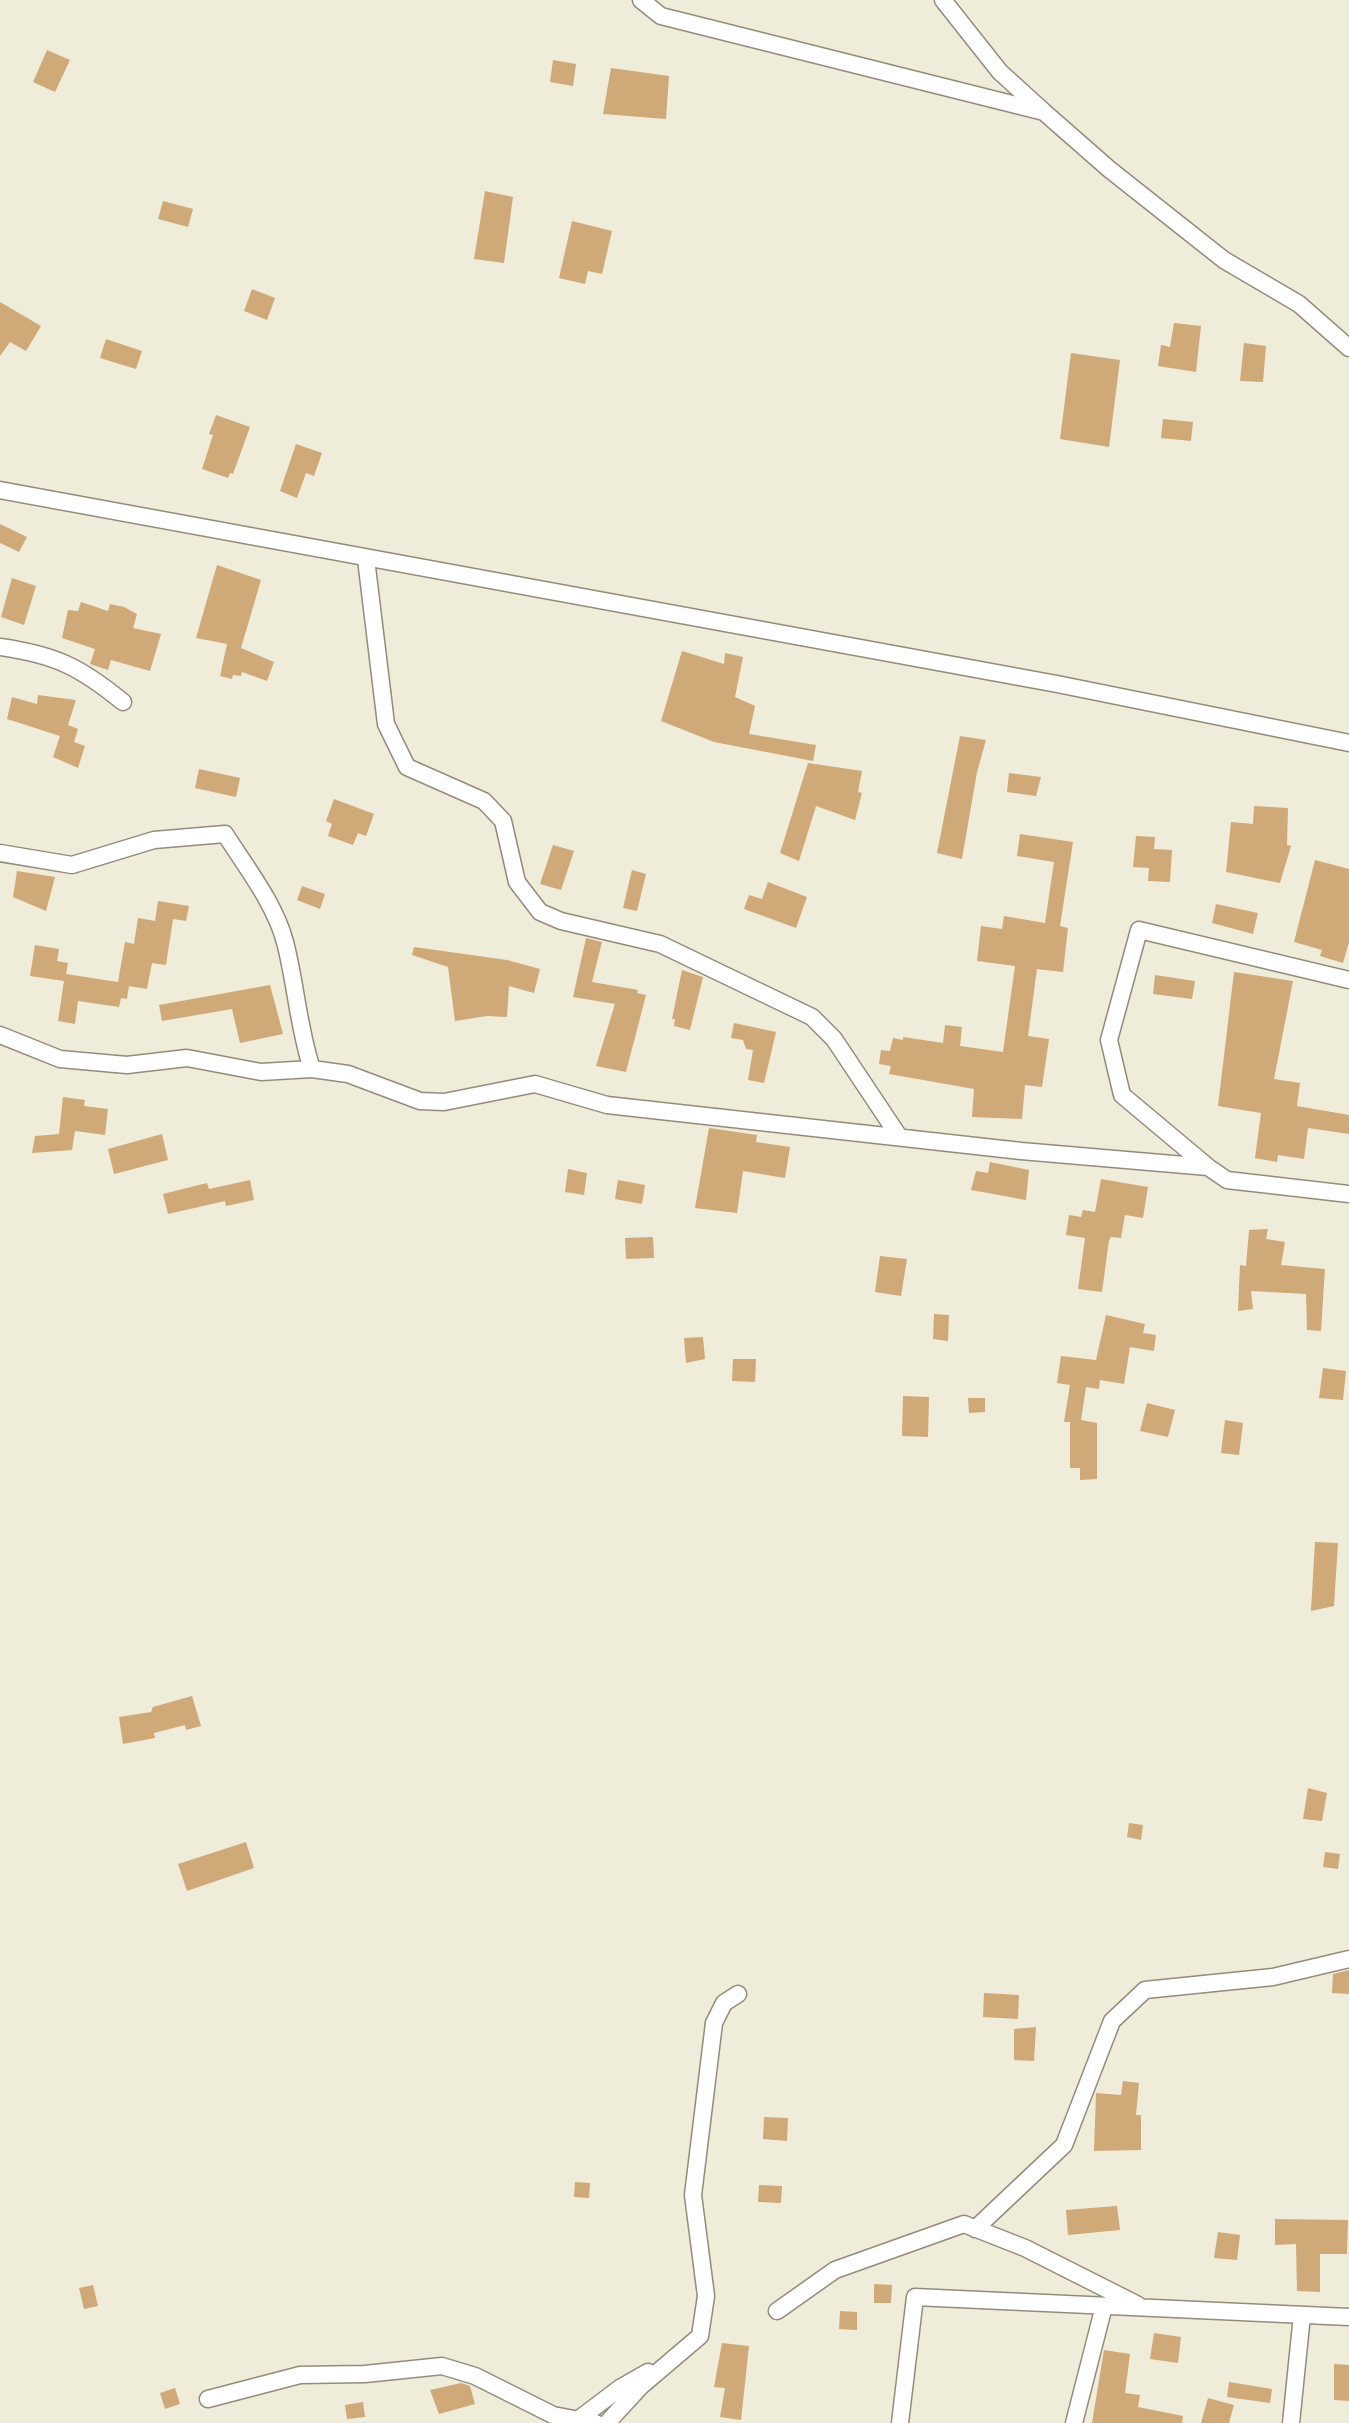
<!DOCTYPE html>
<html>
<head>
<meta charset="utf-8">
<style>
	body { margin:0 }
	canvas { display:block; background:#efecd9 }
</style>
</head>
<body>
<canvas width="1349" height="2423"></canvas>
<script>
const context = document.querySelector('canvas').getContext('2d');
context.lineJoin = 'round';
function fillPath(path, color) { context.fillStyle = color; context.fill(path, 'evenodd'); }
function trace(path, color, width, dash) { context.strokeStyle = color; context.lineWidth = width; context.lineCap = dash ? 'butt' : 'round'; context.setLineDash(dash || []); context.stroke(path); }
const building = new Path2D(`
	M 47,50 L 70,60 L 55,92 L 33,82 Z
	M 553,60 L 576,64 L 573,86 L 550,82 Z
	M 611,68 L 669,76 L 666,119 L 603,114 Z
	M 485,191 L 513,197 L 504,263 L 474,259 Z
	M 163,201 L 193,209 L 188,227 L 158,219 Z
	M 572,221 L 612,231 L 602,274 L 588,271 L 585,284 L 559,278 Z
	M 252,289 L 275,298 L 267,320 L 244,311 Z
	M 0,302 L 41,326 L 26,351 L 10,342 L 0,356 Z
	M 1174,323 L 1201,326 L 1196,372 L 1158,366 L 1161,345 L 1170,347 Z
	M 106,339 L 142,351 L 136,369 L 100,358 Z
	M 1244,343 L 1266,346 L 1263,382 L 1240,381 Z
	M 1071,353 L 1120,360 L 1109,447 L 1060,439 Z
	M 216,415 L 250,427 L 233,474 L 230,473 L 228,478 L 202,469 L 213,435 L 209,434 Z
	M 1163,419 L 1193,422 L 1191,441 L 1161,438 Z
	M 296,444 L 322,453 L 314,476 L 306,473 L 297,498 L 280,491 Z
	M 0,524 L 27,537 L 19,552 L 0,543 Z
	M 217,565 L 261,580 L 241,648 L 274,662 L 267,681 L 242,672 L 241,676 L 233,675 L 232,679 L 220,676 L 227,644 L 196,638 Z
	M 12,578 L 36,586 L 24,625 L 1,617 Z
	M 81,602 L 108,611 L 110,604 L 124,607 L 137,614 L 133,628 L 161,634 L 150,671 L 111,660 L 108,670 L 90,664 L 95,649 L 62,638 L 68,610 L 78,611 Z
	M 682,651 L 724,664 L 725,653 L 743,657 L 735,697 L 755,706 L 749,734 L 816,745 L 813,761 L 714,742 L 661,721 Z
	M 38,695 L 76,700 L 68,725 L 78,729 L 74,742 L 85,746 L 78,768 L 53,757 L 60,736 L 7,719 L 12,697 L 37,704 Z
	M 960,736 L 986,740 L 977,772 L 962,859 L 937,853 Z
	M 808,763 L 862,771 L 858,792 L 862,793 L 855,820 L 816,806 L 799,861 L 780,853 Z
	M 199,769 L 240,778 L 236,797 L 195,788 Z
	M 1009,773 L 1041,777 L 1036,796 L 1007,792 Z
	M 334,799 L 374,814 L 366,836 L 358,833 L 353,845 L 328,836 L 332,824 L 326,821 Z
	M 1254,806 L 1288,808 L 1287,845 L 1291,846 L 1280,883 L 1226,872 L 1231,822 L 1253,824 Z
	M 1020,834 L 1073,842 L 1060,926 L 1068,928 L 1063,972 L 1037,969 L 1028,1036 L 1049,1039 L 1042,1087 L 1025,1085 L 1022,1119 L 972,1117 L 974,1089 L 889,1074 L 891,1066 L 879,1064 L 881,1050 L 890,1051 L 893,1038 L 903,1040 L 903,1037 L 943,1043 L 945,1025 L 962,1027 L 960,1046 L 1003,1052 L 1015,966 L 977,961 L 981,926 L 1002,929 L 1004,916 L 1045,923 L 1054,862 L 1017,856 Z
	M 1136,836 L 1155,837 L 1154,849 L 1172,850 L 1170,882 L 1148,881 L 1149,868 L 1133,867 Z
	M 553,845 L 574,851 L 561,890 L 540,884 Z
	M 1315,860 L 1349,869 L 1349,942 L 1343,963 L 1320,956 L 1322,950 L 1294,942 Z
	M 632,870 L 646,874 L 637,911 L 623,908 Z
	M 17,871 L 55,877 L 46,911 L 13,897 Z
	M 768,882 L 807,897 L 796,928 L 744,909 L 749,895 L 762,899 Z
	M 302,886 L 325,894 L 320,909 L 297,900 Z
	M 158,901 L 189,906 L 186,921 L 173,919 L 166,965 L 152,963 L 147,989 L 129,986 L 127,999 L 121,998 L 119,1007 L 78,1001 L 75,1024 L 58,1021 L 64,981 L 30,976 L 35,945 L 59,949 L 57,961 L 68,963 L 66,974 L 118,982 L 125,942 L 134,944 L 138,918 L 155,921 Z
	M 1216,904 L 1258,913 L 1253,934 L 1212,923 Z
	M 586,938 L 602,942 L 592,982 L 638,990 L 637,993 L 646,995 L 626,1072 L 596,1066 L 615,1004 L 573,997 Z
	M 414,947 L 507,960 L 540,969 L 534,993 L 509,986 L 507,1017 L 487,1016 L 455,1021 L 448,967 L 412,955 Z
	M 682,970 L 703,977 L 690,1030 L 674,1026 L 675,1019 L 672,1019 Z
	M 1234,972 L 1293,981 L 1274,1079 L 1300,1083 L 1297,1106 L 1349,1115 L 1349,1134 L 1308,1128 L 1304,1159 L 1278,1155 L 1277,1162 L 1255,1158 L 1261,1113 L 1218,1106 Z
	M 1155,975 L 1195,981 L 1192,999 L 1153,994 Z
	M 270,985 L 283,1034 L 240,1043 L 232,1009 L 162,1021 L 159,1005 Z
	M 734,1023 L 776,1032 L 764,1083 L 748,1080 L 753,1050 L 746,1049 L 743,1040 L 731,1038 Z
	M 63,1097 L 85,1100 L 84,1106 L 108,1109 L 105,1135 L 75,1131 L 72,1150 L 32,1153 L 35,1136 L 59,1134 Z
	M 709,1128 L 757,1135 L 756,1142 L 790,1147 L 785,1178 L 743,1171 L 737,1213 L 695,1208 Z
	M 162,1134 L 168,1160 L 114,1174 L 108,1149 Z
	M 990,1162 L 1029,1170 L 1026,1200 L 971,1190 L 976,1171 L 988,1173 Z
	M 568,1169 L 587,1173 L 584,1195 L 565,1192 Z
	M 1101,1179 L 1148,1187 L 1143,1218 L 1125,1215 L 1121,1238 L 1111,1237 L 1109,1240 L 1102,1292 L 1078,1289 L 1085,1238 L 1066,1235 L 1069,1215 L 1081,1217 L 1083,1210 L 1095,1212 Z
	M 250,1180 L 254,1200 L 226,1206 L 225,1201 L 168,1214 L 163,1194 L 207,1183 L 209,1189 Z
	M 618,1180 L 645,1185 L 642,1204 L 615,1199 Z
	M 1268,1229 L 1266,1239 L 1285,1242 L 1281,1265 L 1325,1269 L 1321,1331 L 1307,1330 L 1306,1294 L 1251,1291 L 1253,1309 L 1238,1311 L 1240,1265 L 1246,1266 L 1249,1230 Z
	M 653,1237 L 654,1258 L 626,1259 L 625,1238 Z
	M 880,1256 L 907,1259 L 901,1296 L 875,1292 Z
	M 934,1314 L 949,1315 L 948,1341 L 933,1339 Z
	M 1106,1315 L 1145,1324 L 1143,1333 L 1156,1335 L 1154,1351 L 1130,1347 L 1124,1384 L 1100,1380 L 1099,1389 L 1086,1387 L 1081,1420 L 1097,1423 L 1097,1479 L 1080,1480 L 1080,1468 L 1070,1468 L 1070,1422 L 1064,1422 L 1070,1385 L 1057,1383 L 1061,1356 L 1096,1360 Z
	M 703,1337 L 705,1359 L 686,1363 L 684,1338 Z
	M 733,1359 L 756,1359 L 755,1382 L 732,1381 Z
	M 1323,1368 L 1346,1371 L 1343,1400 L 1319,1398 Z
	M 903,1396 L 929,1397 L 928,1437 L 902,1436 Z
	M 968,1398 L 985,1398 L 985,1412 L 969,1413 Z
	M 1147,1403 L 1175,1410 L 1168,1437 L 1140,1431 Z
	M 1225,1420 L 1243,1423 L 1239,1455 L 1221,1453 Z
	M 1315,1542 L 1338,1543 L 1334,1606 L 1311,1611 Z
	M 192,1696 L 201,1726 L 186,1730 L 185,1725 L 154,1733 L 155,1738 L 123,1744 L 119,1717 L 151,1712 L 153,1707 Z
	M 1308,1788 L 1327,1793 L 1322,1821 L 1303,1819 Z
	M 1129,1823 L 1143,1825 L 1141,1840 L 1127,1837 Z
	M 246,1842 L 254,1868 L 187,1891 L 178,1864 Z
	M 1325,1852 L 1340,1854 L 1338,1869 L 1323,1867 Z
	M 1349,1970 L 1349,1994 L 1332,1993 L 1333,1974 Z
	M 984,1993 L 1019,1995 L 1018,2019 L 983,2017 Z
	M 1036,2027 L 1034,2061 L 1014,2060 L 1014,2029 Z
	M 1123,2081 L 1139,2083 L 1136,2115 L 1141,2115 L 1141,2150 L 1094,2151 L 1096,2093 L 1121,2095 Z
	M 764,2117 L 788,2118 L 787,2141 L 763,2139 Z
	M 575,2182 L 590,2183 L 589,2198 L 574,2197 Z
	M 759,2185 L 782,2186 L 781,2203 L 758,2202 Z
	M 1117,2206 L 1120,2230 L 1068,2235 L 1066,2210 Z
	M 1275,2219 L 1348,2220 L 1347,2254 L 1320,2254 L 1320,2292 L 1297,2291 L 1296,2244 L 1275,2245 Z
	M 1218,2232 L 1240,2235 L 1237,2260 L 1214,2258 Z
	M 874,2284 L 892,2285 L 891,2303 L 874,2303 Z
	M 93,2285 L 98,2306 L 84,2309 L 79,2288 Z
	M 840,2311 L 857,2312 L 857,2330 L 839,2329 Z
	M 1154,2333 L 1181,2337 L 1178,2363 L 1150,2359 Z
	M 722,2343 L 749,2346 L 741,2420 L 720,2417 L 725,2388 L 714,2387 Z
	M 1104,2350 L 1130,2354 L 1125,2393 L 1140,2395 L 1138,2407 L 1183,2416 L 1182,2423 L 1092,2423 Z
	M 1334,2364 L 1349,2365 L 1349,2401 L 1334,2400 Z
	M 1229,2382 L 1272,2389 L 1270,2403 L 1227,2397 Z
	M 461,2383 L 470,2386 L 475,2404 L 439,2414 L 430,2390 Z
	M 175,2388 L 180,2404 L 165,2409 L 160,2393 Z
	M 1208,2398 L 1234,2405 L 1229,2423 L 1201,2423 Z
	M 363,2402 L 365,2417 L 347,2419 L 345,2405 Z`);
const street = new Path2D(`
	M 641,0 L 661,16 L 1044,112 L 1109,169 L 1224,260 L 1299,304 L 1349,348
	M 943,0 L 1000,72 L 1043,111
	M 0,490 L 1057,684 L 1349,743
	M 366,559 L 386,724 L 407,767 L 484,801 L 503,821 L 517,882 L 540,912 L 561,921 L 660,944 L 812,1017 L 834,1039 L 898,1135
	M 0,647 C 56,655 80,667 123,702
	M 0,853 L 72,865 L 154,840 L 225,834 C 246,867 275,904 285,942 C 296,984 298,1027 312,1069
	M 0,1035 L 60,1059 L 127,1065 L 187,1058 L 261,1072 L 312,1069 L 348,1074 L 420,1101 L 444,1102 L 535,1084 L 607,1105 L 1021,1151 L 1208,1167 L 1227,1180 L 1349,1194
	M 1208,1167 L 1122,1095 L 1109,1040 L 1139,930 L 1349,980
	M 975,2229 L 1064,2145 L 1112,2021 L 1145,1990 L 1273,1977 L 1349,1959
	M 777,2311 L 835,2270 L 964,2224 L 1025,2248 L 1138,2305
	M 208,2399 L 300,2375 L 365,2374 L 442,2366 L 475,2376 L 553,2415 L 596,2423
	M 575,2422 L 620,2388 L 648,2372
	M 607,2423 L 640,2387 L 700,2336 L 706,2296 L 693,2195 L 714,2023 L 724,2003 L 738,1994
	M 900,2423 L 915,2297 L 1349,2317
	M 1074,2423 L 1104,2306
	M 1291,2423 L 1302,2315`);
fillPath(building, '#cfa978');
trace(street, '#958b7c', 19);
trace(street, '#fff', 16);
</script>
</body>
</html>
